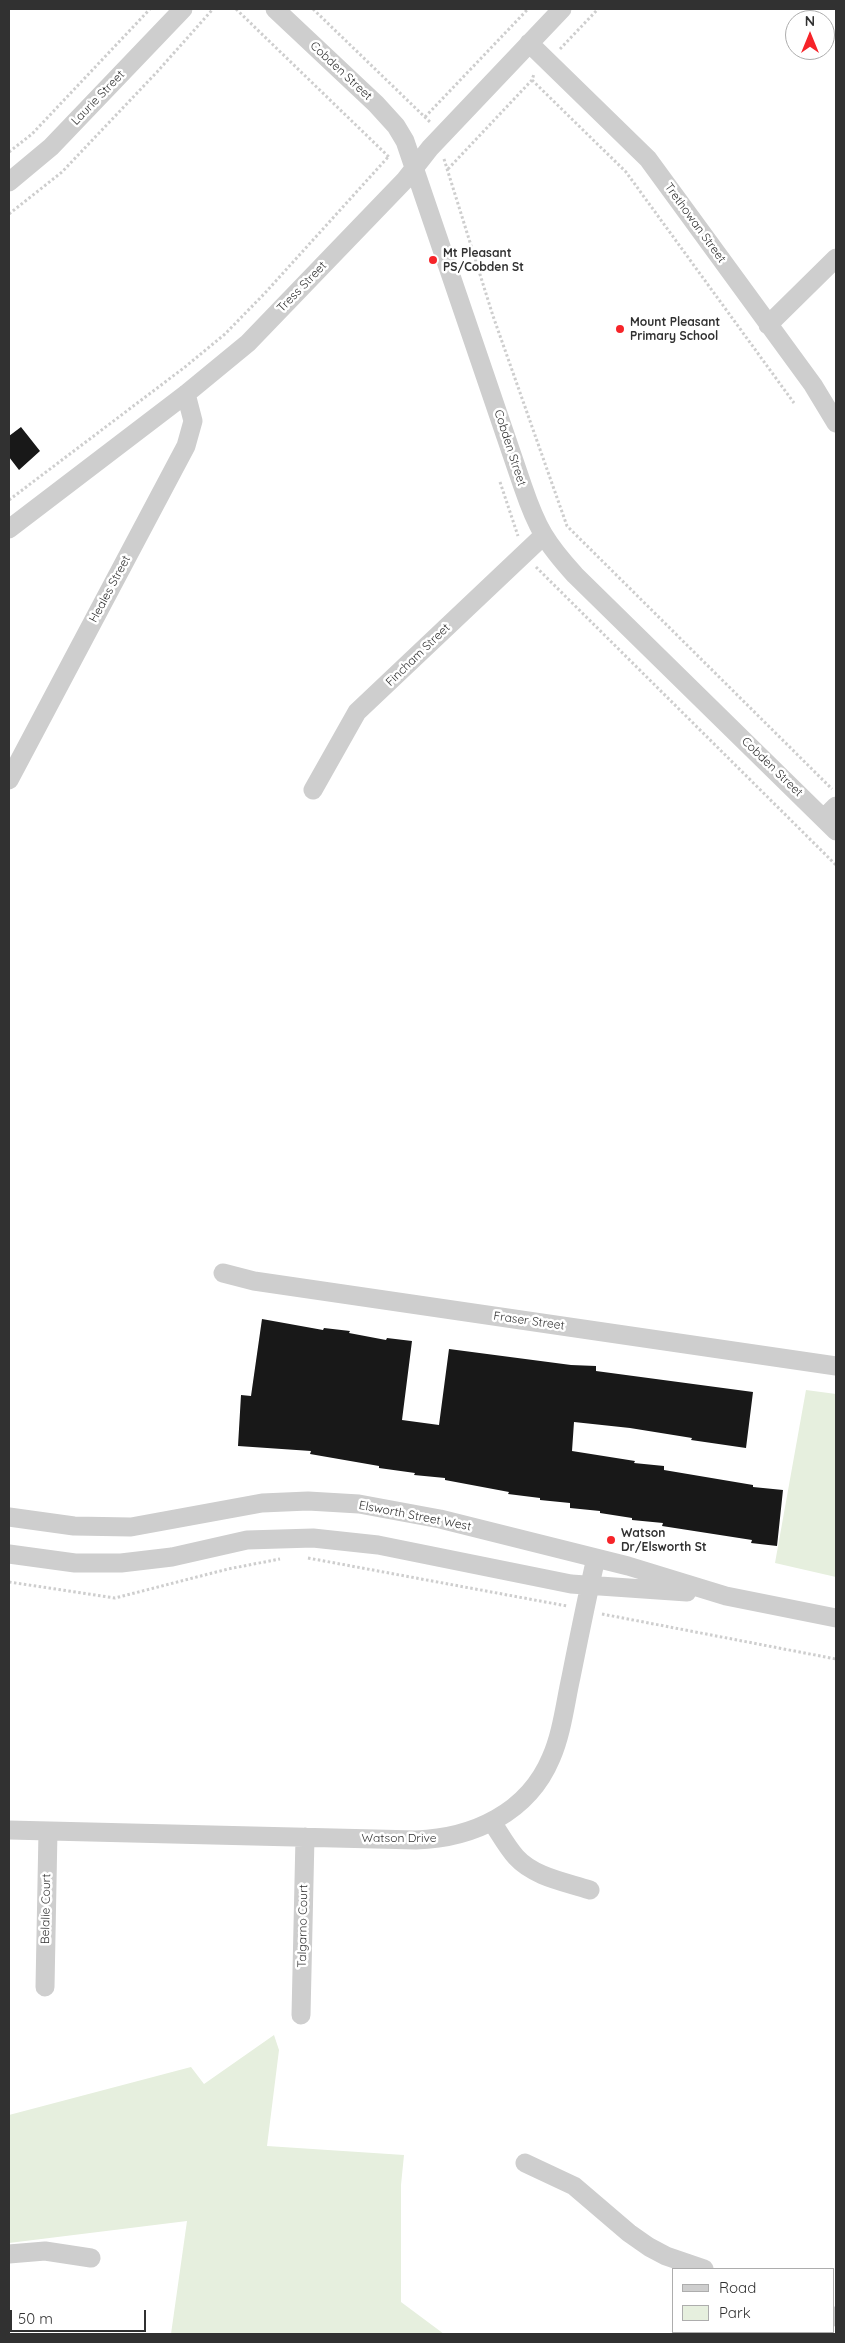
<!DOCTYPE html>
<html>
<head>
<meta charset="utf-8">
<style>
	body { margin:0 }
	#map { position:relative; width:845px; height:2343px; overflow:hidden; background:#fff; font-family:Quicksand,sans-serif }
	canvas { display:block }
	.frame { position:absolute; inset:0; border:10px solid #313131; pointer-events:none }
	.legend { position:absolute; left:672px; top:2268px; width:162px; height:65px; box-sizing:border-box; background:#fff; border:1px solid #adadad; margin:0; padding:6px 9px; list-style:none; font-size:15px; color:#313131 }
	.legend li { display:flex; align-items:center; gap:10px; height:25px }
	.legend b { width:25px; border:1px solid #adadad }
	.north { position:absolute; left:785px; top:10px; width:50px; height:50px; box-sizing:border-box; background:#fff; border:1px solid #adadad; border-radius:50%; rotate:0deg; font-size:14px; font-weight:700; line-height:20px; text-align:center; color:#313131 }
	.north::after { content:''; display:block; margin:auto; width:18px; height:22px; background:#f62429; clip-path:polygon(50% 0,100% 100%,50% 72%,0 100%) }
	.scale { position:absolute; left:10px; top:2310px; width:136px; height:22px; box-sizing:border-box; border:2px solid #313131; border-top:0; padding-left:6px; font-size:15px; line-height:18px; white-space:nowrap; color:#313131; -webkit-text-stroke:4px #fff; paint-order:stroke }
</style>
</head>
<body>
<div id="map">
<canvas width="845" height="2343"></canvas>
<div class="frame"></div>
<ul class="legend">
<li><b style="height:6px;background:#cecece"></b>Road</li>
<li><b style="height:14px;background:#e6efde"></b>Park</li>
</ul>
<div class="north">N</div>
<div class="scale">50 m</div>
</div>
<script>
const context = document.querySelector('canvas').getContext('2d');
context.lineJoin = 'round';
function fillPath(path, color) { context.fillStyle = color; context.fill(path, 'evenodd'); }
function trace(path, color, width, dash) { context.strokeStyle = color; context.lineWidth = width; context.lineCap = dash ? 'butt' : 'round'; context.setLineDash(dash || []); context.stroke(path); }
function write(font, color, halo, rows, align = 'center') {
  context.font = font + ' Quicksand,sans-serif'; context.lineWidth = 5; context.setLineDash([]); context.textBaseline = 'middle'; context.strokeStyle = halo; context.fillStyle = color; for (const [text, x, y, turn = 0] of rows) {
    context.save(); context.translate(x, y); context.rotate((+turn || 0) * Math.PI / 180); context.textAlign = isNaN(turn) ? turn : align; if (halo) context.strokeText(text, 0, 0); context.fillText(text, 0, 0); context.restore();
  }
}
const green = new Path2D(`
	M 806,1390 L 836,1394 L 836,1577 L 775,1563 Z
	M 274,2035 L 279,2050 L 267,2146 L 404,2155 L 401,2185 L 401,2302 L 444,2334 L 171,2334 L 187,2221 L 9,2243 L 9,2115 L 191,2067 L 204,2084 Z`);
const building = new Path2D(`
	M 21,427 L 40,451 L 19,470 L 9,457 L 9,436 Z
	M 262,1319 L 323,1330 L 324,1328 L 350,1331 L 349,1333 L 386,1340 L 387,1338 L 412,1341 L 402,1420 L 439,1425 L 449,1349 L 571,1365 L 596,1366 L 596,1371 L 753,1392 L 746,1448 L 691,1440 L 692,1438 L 630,1428 L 574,1422 L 572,1451 L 635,1461 L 634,1463 L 664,1466 L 664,1470 L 753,1485 L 753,1487 L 783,1490 L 777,1546 L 751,1543 L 752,1540 L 662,1526 L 663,1523 L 632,1520 L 632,1518 L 600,1513 L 600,1511 L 570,1508 L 570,1503 L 540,1500 L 540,1498 L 508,1494 L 509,1492 L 445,1480 L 445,1478 L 414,1475 L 415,1473 L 379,1468 L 379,1466 L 310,1454 L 311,1451 L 238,1446 L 241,1395 L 251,1396 Z`);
const path = new Path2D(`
	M 236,9 L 390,158
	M 313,9 L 431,123
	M 560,49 L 598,9
	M 532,80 L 626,172 L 794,403
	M 425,117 L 528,9
	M 9,152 L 32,134 L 150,9
	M 444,159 L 493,316 L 567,526 L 832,789
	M 448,169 L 532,80 L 534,74
	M 9,214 L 62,172 L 157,72 L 213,9
	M 500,482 L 518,536
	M 9,500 L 185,367 L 225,334 L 265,293 L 389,156
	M 536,567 L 836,865
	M 308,1558 L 567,1606
	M 9,1582 L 115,1598 L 228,1569 L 280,1559
	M 602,1614 L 836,1659`);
const minor = new Path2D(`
	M 275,9 L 376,104 L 396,126 L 405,141 L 523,487 C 537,528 546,543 575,575 L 836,831
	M 529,43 L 648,159 L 813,385 L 836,423
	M 9,182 L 51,147 L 183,9
	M 768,325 L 836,258
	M 9,529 L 186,394 L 248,343 L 405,180 L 430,148 L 562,9
	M 9,780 L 186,446 L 193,421 L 186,394
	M 313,790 L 357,712 L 543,536
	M 824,818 L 836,806
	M 223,1273 L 254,1281 L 836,1366
	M 9,1517 L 74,1526 L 131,1527 L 262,1503 L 308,1501 L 359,1504 L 440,1519 L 628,1566 L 726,1596 L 836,1618
	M 9,1554 L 75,1563 L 121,1563 L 172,1557 L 247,1540 L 313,1538 L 378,1545 L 571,1584 L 687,1592
	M 492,1822 C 500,1834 507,1847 516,1857 C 534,1877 566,1882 590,1890
	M 9,1830 L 416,1840 C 473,1838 528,1813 551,1758 C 562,1733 565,1704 571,1677 C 579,1637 587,1597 596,1558
	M 45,1987 L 48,1831
	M 301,2015 L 305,1837
	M 525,2163 L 574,2186 L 629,2233 L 649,2247 L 666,2256 L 704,2269
	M 9,2254 L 45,2251 L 91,2258
	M 834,2316 L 836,2317`);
const markers = [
	[433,260,5,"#f62429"],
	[620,329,5,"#f62429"],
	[611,1540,5,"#f62429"]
];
const streetNames = [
	["Cobden Street",341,71,43],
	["Laurie Street",98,98,-46],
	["Trethowan Street",695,223,54],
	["Tress Street",302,287,-46],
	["Cobden Street",510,448,72],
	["Heales Street",110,589,-62],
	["Fincham Street",418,655,-44],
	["Cobden Street",772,767,44],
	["Fraser Street",529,1321,8],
	["Elsworth Street West",415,1516,11],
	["Watson Drive",399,1838],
	["Belalie Court",46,1909,-89],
	["Talgarno Court",303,1926,-89]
];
const poiNames = [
	["Mt Pleasant",443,253],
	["PS/Cobden St",443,267],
	["Mount Pleasant",630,322],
	["Primary School",630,336],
	["Watson",621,1533],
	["Dr/Elsworth St",621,1547]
];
fillPath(green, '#e6efde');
fillPath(building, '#181818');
trace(path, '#cecece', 3, [2.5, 2.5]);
trace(minor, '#cecece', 19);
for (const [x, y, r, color] of markers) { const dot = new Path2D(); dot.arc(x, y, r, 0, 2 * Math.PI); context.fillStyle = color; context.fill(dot); trace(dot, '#fff', 2); }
write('12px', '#313131', '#fff', streetNames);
write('bold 12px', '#313131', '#fff', poiNames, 'left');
</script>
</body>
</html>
